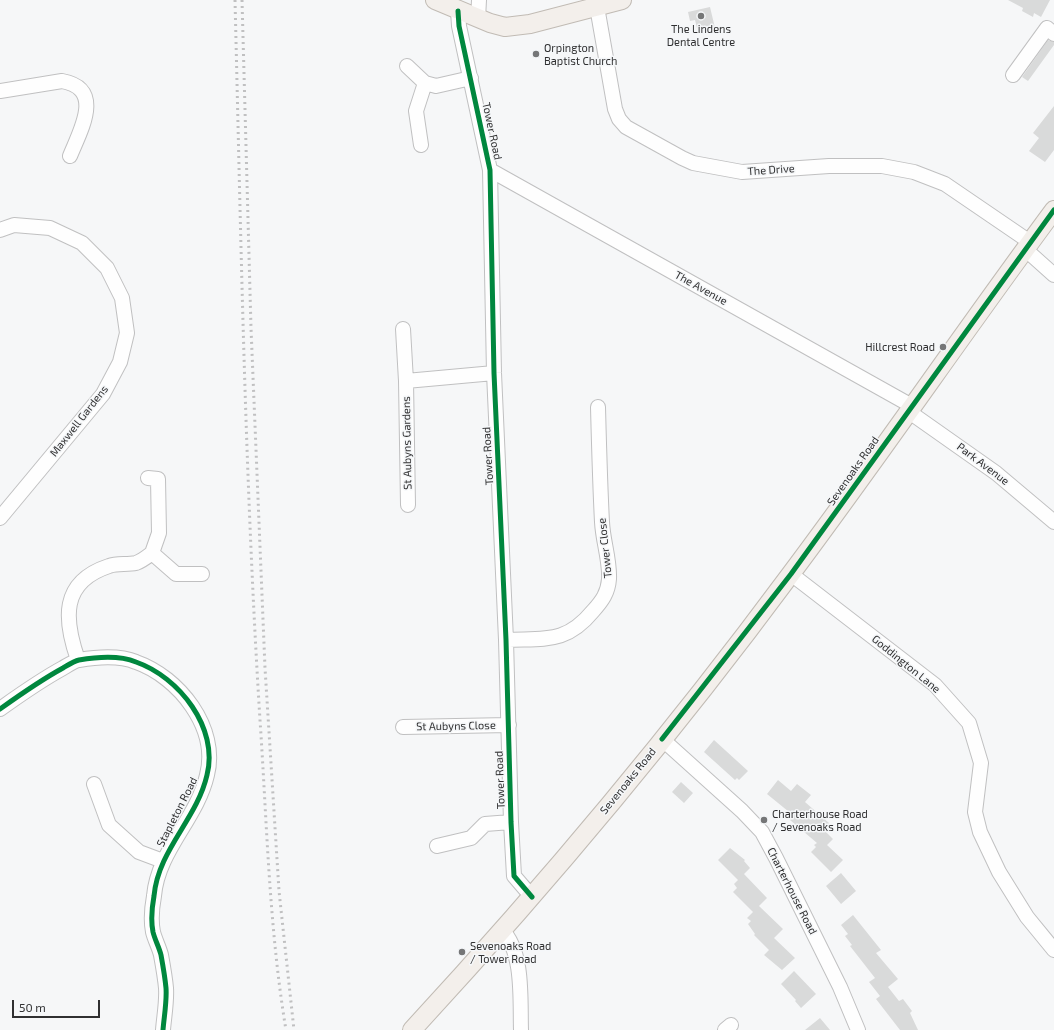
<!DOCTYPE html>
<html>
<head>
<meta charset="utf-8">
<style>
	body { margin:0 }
	#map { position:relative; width:1054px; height:1030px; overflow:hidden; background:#f6f7f8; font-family:"Exo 2",sans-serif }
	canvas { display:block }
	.scale { position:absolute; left:12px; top:1000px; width:88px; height:18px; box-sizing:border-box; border:2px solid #303031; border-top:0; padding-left:5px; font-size:12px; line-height:14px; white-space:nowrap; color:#303031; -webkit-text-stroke:3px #f5f7f9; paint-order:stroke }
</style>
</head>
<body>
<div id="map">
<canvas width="1054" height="1030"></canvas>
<div class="scale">50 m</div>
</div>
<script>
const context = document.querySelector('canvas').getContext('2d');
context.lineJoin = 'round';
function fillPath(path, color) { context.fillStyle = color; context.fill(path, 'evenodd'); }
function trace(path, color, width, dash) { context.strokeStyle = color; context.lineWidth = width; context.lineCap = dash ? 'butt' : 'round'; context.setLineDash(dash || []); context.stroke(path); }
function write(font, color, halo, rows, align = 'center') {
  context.font = font + ' "Exo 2",sans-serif'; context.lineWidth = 3; context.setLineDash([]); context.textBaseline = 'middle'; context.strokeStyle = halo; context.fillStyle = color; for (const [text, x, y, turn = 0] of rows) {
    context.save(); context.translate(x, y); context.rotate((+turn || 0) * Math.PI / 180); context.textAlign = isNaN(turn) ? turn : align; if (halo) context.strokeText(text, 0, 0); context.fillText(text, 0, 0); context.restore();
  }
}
const building = new Path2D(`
	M 1008,0 L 1050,0 L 1041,17 L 1034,13 L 1033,17 L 1022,11 L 1023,8 Z
	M 710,7 L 715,28 L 698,32 L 695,20 L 690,21 L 688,12 Z
	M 1048,40 L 1054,42 L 1054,45 L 1028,81 L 1022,77 Z
	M 1054,106 L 1054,150 L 1045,162 L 1029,151 L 1039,138 L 1033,133 Z
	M 714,740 L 748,771 L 739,780 L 737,778 L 735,780 L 704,752 Z
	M 778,780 L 791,791 L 797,784 L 811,795 L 805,802 L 829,823 L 824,830 L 833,839 L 827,845 L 843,860 L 831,872 L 811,852 L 816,847 L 814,845 L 817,843 L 790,820 L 794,816 L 767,794 Z
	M 681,782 L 693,793 L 684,803 L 672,792 Z
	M 730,848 L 745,860 L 744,861 L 750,868 L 744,874 L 767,898 L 759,906 L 783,929 L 774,938 L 795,958 L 782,970 L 764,955 L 769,950 L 754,935 L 755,934 L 748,924 L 751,921 L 747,918 L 753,912 L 733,892 L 737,888 L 734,884 L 738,880 L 718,860 Z
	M 841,873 L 856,891 L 841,904 L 826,886 Z
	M 853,915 L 881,950 L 876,953 L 898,979 L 888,987 L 899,1001 L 903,999 L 912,1011 L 910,1013 L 918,1030 L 900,1030 L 876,999 L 880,996 L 869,982 L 875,978 L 850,946 L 852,945 L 845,936 L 848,934 L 841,925 Z
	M 794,971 L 816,994 L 801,1008 L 795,1001 L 796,1000 L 781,984 Z
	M 820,1018 L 830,1030 L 805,1030 Z`);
const minor = new Path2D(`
	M 597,7 L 615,109 L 619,119 L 626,127 L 682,158 L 693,163 L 742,172 L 829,166 L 882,166 L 914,172 L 945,184 L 1030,242
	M 458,11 L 459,26 L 490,170 L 494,373 L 506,640 L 511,822 L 514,876 L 532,897
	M 478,19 L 479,0
	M 407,66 L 425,83 L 436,86 L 471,78
	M 1013,75 L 1047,28 L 1054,34
	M 0,91 L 62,81 C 105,89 80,131 70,156
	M 421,145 L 416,111 L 425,83
	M 490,170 L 912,406
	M 0,230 L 14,225 L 50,228 L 82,243 L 107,268 L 122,298 L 127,333 L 120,362 L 103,394 L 0,518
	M 1025,249 L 1054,275
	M 403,329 L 406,381 L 408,505
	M 406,381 L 494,373
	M 908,411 L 996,473 L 1054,522
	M 152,553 L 176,574 L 202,574
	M 791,574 L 935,685 L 969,723 L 981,763 L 975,812 L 980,832 L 999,872 L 1027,917 L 1054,950
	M 506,640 C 545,638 566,644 593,611 C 602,601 608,593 609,579 C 610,560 603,542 602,522 C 600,484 599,445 598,407
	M 78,660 C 64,620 60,582 109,566 C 117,563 127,565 136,563 C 142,561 148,556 152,553 L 159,533 L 158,479 L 148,478
	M 0,709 C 21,694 41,680 63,668 C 68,665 74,661 79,660 C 97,657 119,655 136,662 C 179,677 219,728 207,775 C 197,819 158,850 154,896 C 152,907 151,922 153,932 C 155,940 159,947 161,955 C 163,966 165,977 166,988 C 167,1001 164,1017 163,1030
	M 403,727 L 509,725
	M 662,739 L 742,811 L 762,832 L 776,858 L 840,987 L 858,1030
	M 94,784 L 109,825 L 139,852 L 163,861
	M 437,846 L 471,838 L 485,824 L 511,822
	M 502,930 C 524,952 520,1000 521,1030
	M 725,1030 L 731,1025`);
const major = new Path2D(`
	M 435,0 L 490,23 L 505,27 L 530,24 L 622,0
	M 412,1030 C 546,885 673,733 790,575 C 880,455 965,330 1054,210`);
const rail = new Path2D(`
	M 235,0 C 241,240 245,480 260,720 C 267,823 269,928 286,1030
	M 242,0 L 251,328 L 265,668 L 279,891 L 294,1030`);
const cycleway = new Path2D(`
	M 458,11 L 459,26 L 490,170 L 494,373 L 506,640 L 511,822 L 514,876 L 532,897
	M 0,709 C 21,694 41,680 63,668 C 68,665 74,661 79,660 C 97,657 119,655 136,662 C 179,677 219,728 207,775 C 197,819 158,850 154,896 C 152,907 151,922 153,932 C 155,940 159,947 161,955 C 163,966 165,977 166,988 C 167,1001 164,1017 163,1030
	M 662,739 L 791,574 L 1054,210`);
const markers = [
	[701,16,4,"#757677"],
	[536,54,4,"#757677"],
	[943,347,4,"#757677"],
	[764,820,4,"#757677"],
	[462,952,4,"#757677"]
];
const poiNames = [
	["The Lindens",701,29,"center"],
	["Dental Centre",701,42,"center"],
	["Orpington",544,48],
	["Baptist Church",544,61],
	["Hillcrest Road",935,347,"right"],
	["Charterhouse Road",772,814],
	["/ Sevenoaks Road",772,827],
	["Sevenoaks Road",470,946],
	["/ Tower Road",470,959]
];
const streetNames = [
	["Tower Road",492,131,78],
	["The Drive",771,170,-4],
	["The Avenue",701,288,29],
	["Maxwell Gardens",79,421,-52],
	["St Aubyns Gardens",407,443,-91],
	["Tower Road",488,456,-93],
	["Park Avenue",983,464,37],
	["Sevenoaks Road",853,471,-55],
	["Tower Close",605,548,-96],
	["Goddington Lane",906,664,39],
	["St Aubyns Close",456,726,-1],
	["Tower Road",500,780,-92],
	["Sevenoaks Road",628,781,-51],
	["Stapleton Road",177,812,-63],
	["Charterhouse Road",792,891,63]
];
fillPath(building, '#d9dada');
trace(minor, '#c0c0c1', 16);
trace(major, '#c1bbb4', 20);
trace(minor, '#fefefe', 14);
trace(major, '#f3efeb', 18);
trace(rail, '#c0c0c1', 3, [2, 4]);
trace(cycleway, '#00873e', 5);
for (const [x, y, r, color] of markers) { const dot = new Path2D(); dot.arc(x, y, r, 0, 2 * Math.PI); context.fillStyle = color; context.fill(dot); trace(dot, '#f5f7f9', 1.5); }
write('11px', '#303031', '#f5f7f9', poiNames, 'left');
write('11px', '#303031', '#f5f7f9', streetNames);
</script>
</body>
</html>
